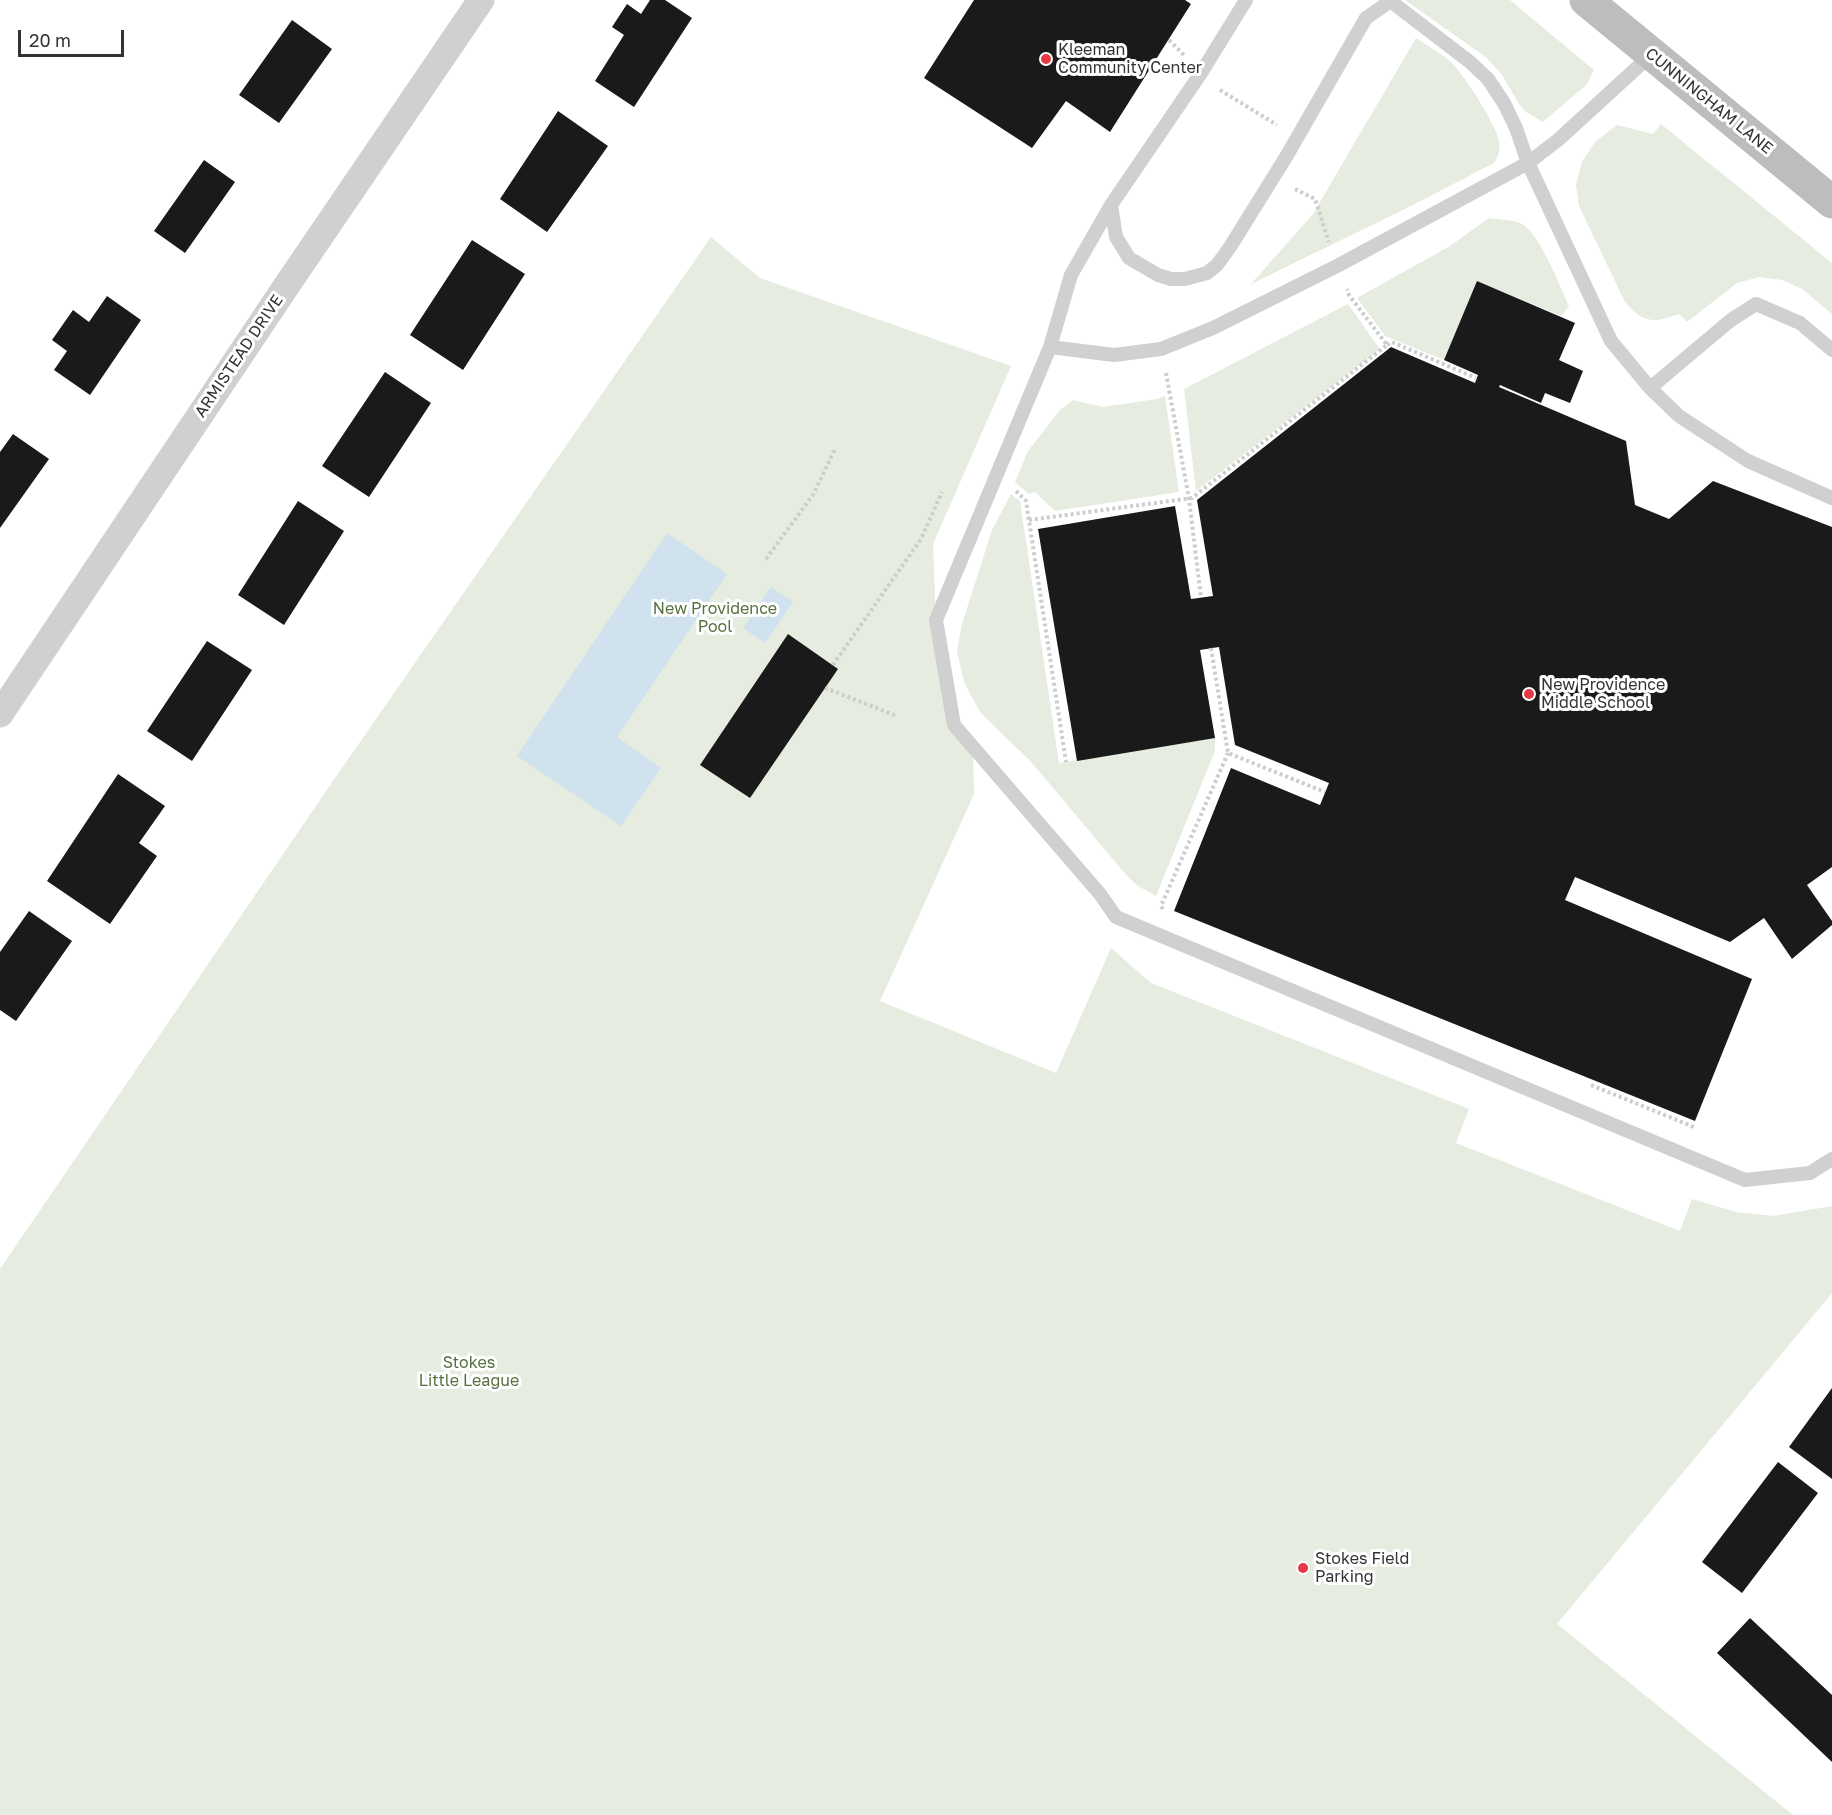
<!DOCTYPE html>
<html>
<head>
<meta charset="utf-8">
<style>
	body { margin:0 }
	#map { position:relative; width:1832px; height:1815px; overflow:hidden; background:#fff; font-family:"Golos Text",sans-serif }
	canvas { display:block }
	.scale { position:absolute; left:18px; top:30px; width:106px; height:27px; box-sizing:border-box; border:3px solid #333; border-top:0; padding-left:8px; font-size:18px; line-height:21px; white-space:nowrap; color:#333; -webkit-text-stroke:4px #fff; paint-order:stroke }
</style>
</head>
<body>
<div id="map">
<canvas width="1832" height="1815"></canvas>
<div class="scale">20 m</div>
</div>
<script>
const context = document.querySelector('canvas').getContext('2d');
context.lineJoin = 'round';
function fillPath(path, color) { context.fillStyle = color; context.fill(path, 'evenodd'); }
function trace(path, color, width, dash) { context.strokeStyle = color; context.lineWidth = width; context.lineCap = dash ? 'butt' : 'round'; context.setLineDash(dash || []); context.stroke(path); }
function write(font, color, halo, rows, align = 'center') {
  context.font = font + ' "Golos Text",sans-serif'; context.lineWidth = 6; context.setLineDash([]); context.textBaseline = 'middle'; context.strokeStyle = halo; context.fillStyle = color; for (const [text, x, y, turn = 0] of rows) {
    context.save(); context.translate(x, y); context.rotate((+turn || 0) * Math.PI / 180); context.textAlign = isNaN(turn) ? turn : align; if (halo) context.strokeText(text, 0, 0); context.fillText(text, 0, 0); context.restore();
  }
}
const green = new Path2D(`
	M 1405,0 L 1510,0 L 1594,70 L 1587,84 L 1543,122 L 1526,112 L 1519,104 L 1502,75 L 1487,58 Z
	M 1416,38 C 1427,46 1441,53 1451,62 C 1463,73 1497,126 1499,141 C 1500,150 1499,156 1494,163 L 1405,209 L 1251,284 L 1313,214 Z
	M 1661,124 L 1832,263 L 1832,314 L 1802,289 L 1782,280 L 1759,277 L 1737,283 L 1687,322 L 1679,314 C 1654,323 1644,324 1625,302 L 1579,206 L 1576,185 L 1582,162 L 1595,142 L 1617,125 L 1653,134 Z
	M 1489,218 C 1499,220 1513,219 1522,224 C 1540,234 1560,287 1569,306 L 1561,316 L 1477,281 L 1444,360 L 1385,336 L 1357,298 L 1450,246 Z
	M 711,237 L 760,278 L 1011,366 L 933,544 L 936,620 L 954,725 L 973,747 L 974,794 L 880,1001 L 1056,1073 L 1111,948 L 1151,983 L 1469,1109 L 1456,1143 L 1680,1231 L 1692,1199 L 1736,1212 L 1774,1216 L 1832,1206 L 1832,1293 L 1557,1624 L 1793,1815 L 0,1815 L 0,1269 L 335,778 Z
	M 1348,304 L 1380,349 L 1196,491 L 1184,389 Z
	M 1165,396 L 1179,492 L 1055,511 L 1035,492 L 1029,494 L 1015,482 L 1028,451 L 1060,410 L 1073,400 L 1103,407 L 1157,399 Z
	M 1011,494 L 1020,501 L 1059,763 L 1215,738 L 1215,751 L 1156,896 L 1138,886 L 1128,877 L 1032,763 L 980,712 L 964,682 L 957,651 L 962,624 L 992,530 Z`);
const water = new Path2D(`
	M 667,533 L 727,574 L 617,737 L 661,768 L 621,826 L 517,756 Z
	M 771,587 L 793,602 L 765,643 L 743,628 Z`);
const building = new Path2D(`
	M 650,0 L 665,0 L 692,18 L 634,107 L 595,81 L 624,35 L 612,27 L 627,4 L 641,14 Z
	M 974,0 L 1185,0 L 1191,4 L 1110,132 L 1066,101 L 1032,148 L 924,78 Z
	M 292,20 L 332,49 L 279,123 L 239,95 Z
	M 558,111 L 608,146 L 547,232 L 500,199 Z
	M 204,160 L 235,182 L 185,253 L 154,231 Z
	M 472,240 L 525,274 L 463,370 L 410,335 Z
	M 1477,281 L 1575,323 L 1559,360 L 1583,371 L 1570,403 L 1545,393 L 1541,403 L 1500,385 L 1499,387 L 1626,441 L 1635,505 L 1669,519 L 1713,481 L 1832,527 L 1832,867 L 1807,885 L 1832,921 L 1832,925 L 1792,959 L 1764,918 L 1730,942 L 1575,877 L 1565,900 L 1752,979 L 1695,1121 L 1174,911 L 1231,768 L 1320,805 L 1329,783 L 1235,745 L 1219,647 L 1200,650 L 1215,738 L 1077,761 L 1038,529 L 1175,506 L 1191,599 L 1213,596 L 1197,500 L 1391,347 L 1475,383 L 1478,375 L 1444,360 Z
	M 107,296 L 141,320 L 90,395 L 54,370 L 67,351 L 52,340 L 73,310 L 89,322 Z
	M 385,372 L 431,403 L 369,497 L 322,466 Z
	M 13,434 L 49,459 L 0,528 L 0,452 Z
	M 298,501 L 344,531 L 284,625 L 238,595 Z
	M 788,634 L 838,669 L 750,798 L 700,765 Z
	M 207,641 L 252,670 L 192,761 L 147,731 Z
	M 118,774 L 165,806 L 139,843 L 157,856 L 110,924 L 47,881 Z
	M 29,911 L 72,941 L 16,1021 L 0,1010 L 0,952 Z
	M 1832,1388 L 1832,1479 L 1789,1447 Z
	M 1778,1462 L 1818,1493 L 1742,1593 L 1702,1562 Z
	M 1750,1618 L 1832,1695 L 1832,1762 L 1717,1653 Z`);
const path = new Path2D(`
	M 1169,40 L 1184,55
	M 1220,90 L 1277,125
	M 1295,189 L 1315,199 L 1329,242
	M 1387,345 L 1392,342 L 1476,378
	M 1166,373 L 1189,499 L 1201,598
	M 1016,491 L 1026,501 L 1066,762
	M 1029,520 L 1192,498 L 1387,345 L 1349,295 L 1347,289
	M 766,559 L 813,495 L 835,449
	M 1211,648 L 1228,753 L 1325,792
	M 833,665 L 921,539 L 942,492
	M 825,688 L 897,716
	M 1163,909 L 1161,906 L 1228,753
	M 1591,1085 L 1694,1127`);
const lane = new Path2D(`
	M 1246,0 L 1201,73 L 1111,205 L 1071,275 L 1050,347 L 936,620 L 954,725 L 1100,894 L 1116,917 L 1745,1180 L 1810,1173 L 1832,1159
	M 1389,0 L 1470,62 L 1488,79 L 1504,103 L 1516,128 L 1528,163 L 1611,341 L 1650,388 L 1679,416 L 1748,461 L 1832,498
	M 1111,205 L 1116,237 L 1129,258 L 1158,275 L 1171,279 L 1185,279 L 1207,273 L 1217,265 L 1230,247 L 1286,157 L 1366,18 L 1392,0
	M 1050,347 L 1114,355 L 1161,349 L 1213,328 L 1337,266 L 1528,163 L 1558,140 L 1652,54
	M 1650,388 L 1731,320 L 1756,304 L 1800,323 L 1832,350`);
const street = new Path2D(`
	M 0,714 L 285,288 L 481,0`);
const secondary = new Path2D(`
	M 1586,0 L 1832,202`);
const markers = [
	[1046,59,6,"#e63946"],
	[1529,694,6,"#e63946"],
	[1303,1568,6,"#e63946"]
];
const poiNames = [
	["Kleeman",1058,50],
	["Community Center",1058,68],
	["New Providence",1541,685],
	["Middle School",1541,703],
	["Stokes Field",1315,1559],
	["Parking",1315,1577]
];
const streetNames = [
	["CUNNINGHAM LANE",1709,101,39],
	["ARMISTEAD DRIVE",239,356,-56]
];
const parkNames = [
	["New Providence",715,609],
	["Pool",715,627],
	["Stokes",469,1363],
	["Little League",469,1381]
];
fillPath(green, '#e6ecdf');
fillPath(water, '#cfe2ee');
fillPath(building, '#1a1a1a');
trace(path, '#cdcdcd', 4, [3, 3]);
trace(lane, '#d0d0d0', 14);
trace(street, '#d0d0d0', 27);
trace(secondary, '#bdbdbd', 33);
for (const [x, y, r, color] of markers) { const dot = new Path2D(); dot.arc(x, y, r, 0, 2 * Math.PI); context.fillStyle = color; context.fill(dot); trace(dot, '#fff', 2); }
write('16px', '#333', '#fff', poiNames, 'left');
write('16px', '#333', '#fff', streetNames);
write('16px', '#56703f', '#fff', parkNames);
</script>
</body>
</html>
